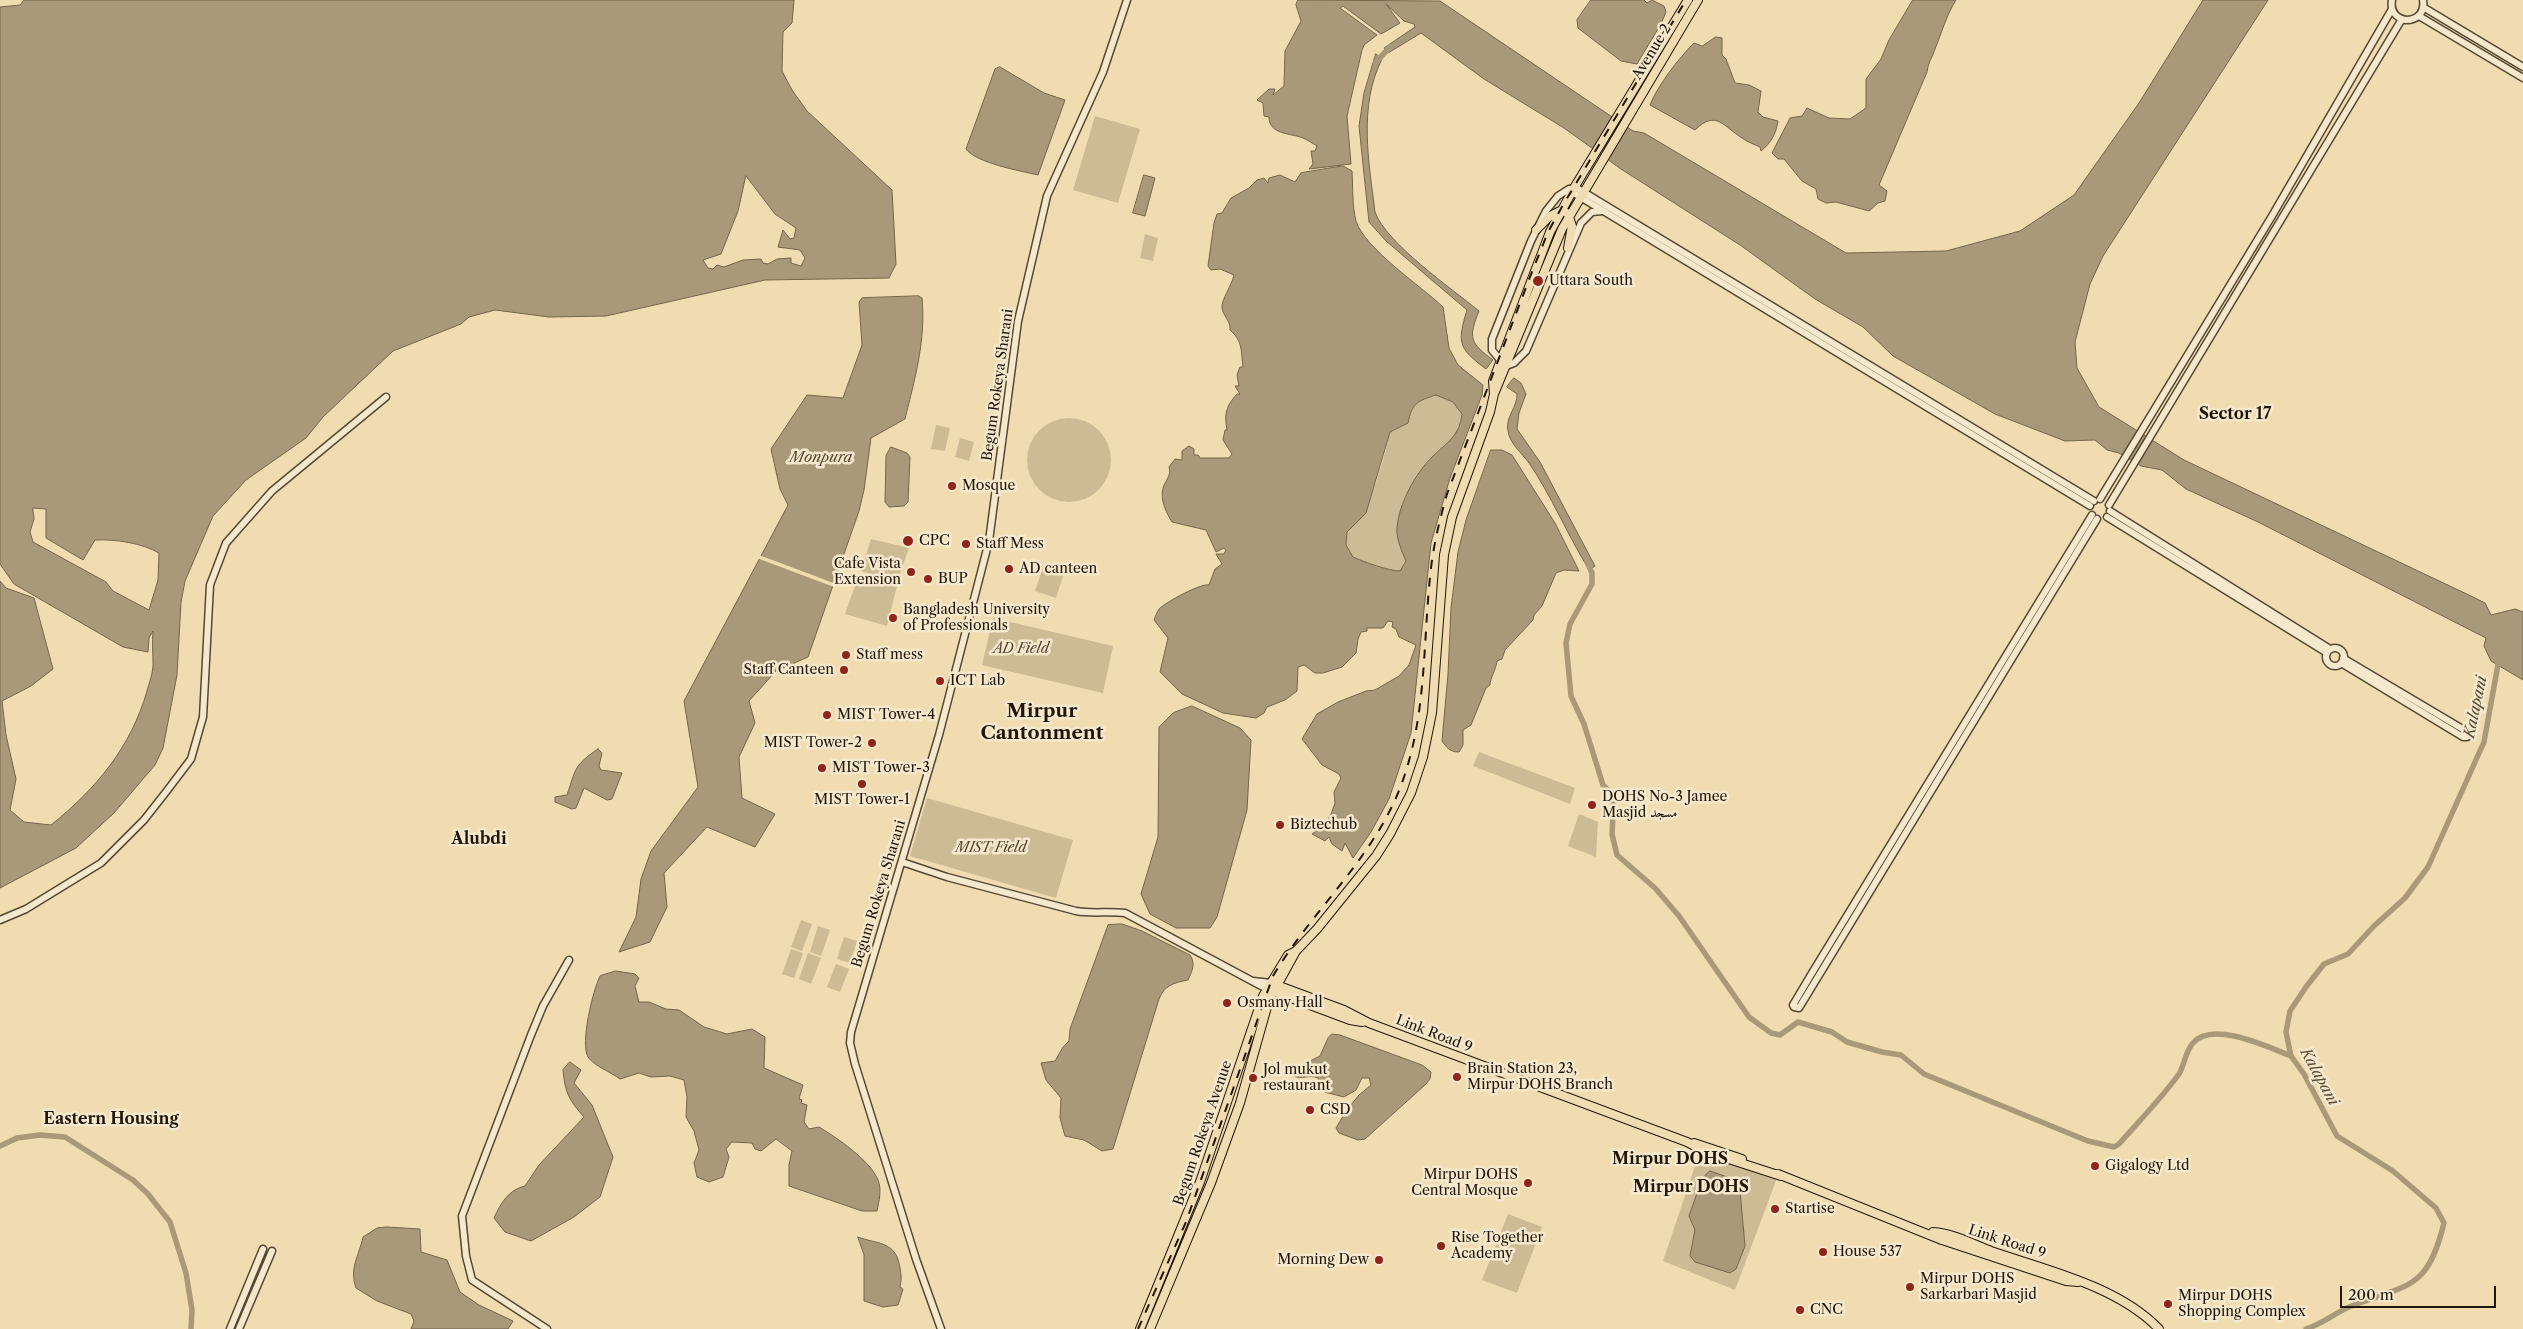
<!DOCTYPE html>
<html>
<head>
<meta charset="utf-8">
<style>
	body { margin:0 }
	#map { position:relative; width:2523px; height:1329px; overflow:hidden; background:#f1dcb1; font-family:"Libre Caslon Text",serif }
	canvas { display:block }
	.scale { position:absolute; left:2340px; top:1286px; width:156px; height:22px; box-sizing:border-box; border:2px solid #20170a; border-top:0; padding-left:6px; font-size:15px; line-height:18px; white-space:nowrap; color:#20170a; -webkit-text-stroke:4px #f6e8cc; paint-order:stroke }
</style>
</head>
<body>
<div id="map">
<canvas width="2523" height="1329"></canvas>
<div class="scale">200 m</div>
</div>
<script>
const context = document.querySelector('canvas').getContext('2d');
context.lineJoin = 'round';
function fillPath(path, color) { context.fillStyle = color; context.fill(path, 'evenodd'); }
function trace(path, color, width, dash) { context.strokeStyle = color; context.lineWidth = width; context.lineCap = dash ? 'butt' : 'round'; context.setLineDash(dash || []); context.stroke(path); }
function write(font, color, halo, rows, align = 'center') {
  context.font = font + ' "Libre Caslon Text",Amiri,serif'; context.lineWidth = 5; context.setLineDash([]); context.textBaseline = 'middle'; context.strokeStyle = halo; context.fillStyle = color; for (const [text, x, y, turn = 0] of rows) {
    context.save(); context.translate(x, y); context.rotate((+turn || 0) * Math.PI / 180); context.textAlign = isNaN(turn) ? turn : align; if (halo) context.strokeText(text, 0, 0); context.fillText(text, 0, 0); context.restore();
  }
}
const green = new Path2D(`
	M 1095,116 L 1140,129 L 1118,203 L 1073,190 Z
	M 1145,234 L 1158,238 L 1153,261 L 1140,258 Z
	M 1436,395 L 1453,402 L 1462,414 L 1458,433 L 1431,458 L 1417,477 L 1403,501 L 1402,552 L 1406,561 L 1400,571 C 1389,571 1364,562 1353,557 L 1346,545 L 1347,532 C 1371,511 1383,463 1390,432 L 1408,423 C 1412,403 1417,400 1436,395 Z
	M1027 460a42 42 0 1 1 84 0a42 42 0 1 1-84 0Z
	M 936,425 L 950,428 L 945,451 L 931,449 Z
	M 960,438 L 974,442 L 969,461 L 955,457 Z
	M 871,539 L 909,548 L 897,582 L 861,571 Z
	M 1044,564 L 1065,570 L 1056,598 L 1035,591 Z
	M 859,575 L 897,586 L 887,626 L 845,614 Z
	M 993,618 L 1113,646 L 1103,693 L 982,665 Z
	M 1479,752 L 1575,788 L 1570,804 L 1473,766 Z
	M 927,798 L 1073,840 L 1056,898 L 910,856 Z
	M 1579,814 L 1598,822 L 1596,857 L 1568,846 Z
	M 801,920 L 812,924 L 802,951 L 791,947 Z
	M 818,926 L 830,930 L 821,956 L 810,952 Z
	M 844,937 L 857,941 L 850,963 L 837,959 Z
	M 791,949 L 803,953 L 794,978 L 782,974 Z
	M 808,953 L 821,958 L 811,984 L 799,979 Z
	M 836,964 L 849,969 L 840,992 L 827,987 Z
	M 1700,1151 L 1777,1178 L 1735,1290 L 1663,1261 Z
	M 1508,1214 L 1542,1227 L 1517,1293 L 1482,1280 Z`);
const water = new Path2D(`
	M 24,0 L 794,0 L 792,23 L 783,32 L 782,71 L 792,90 L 807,111 L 892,190 L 896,264 L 889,278 L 765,280 L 606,316 L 549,317 L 495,310 L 469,317 L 461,324 L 393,351 L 323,417 L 306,438 L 246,480 L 213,516 L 185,581 L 181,602 L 177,675 L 163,748 L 155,765 L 114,813 L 76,848 L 0,888 L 0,581 L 6,588 L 34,598 L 53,669 L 31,686 L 2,701 L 6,735 L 16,779 L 10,810 L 24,822 L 51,825 C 96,789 131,747 147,691 C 149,683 153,673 153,665 C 153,654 152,642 153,631 L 149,638 L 148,652 L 123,647 L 14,584 L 0,564 L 0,7 L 20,5 ZM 746,176 L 775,214 L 796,228 L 794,238 L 790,239 L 783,230 L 778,247 L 800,250 L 805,258 L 801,266 L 791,263 L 791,258 L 777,259 L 768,264 L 763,263 L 761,259 L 743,260 L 724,267 L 717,265 L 713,269 L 708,268 L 703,260 L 721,254 L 738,211 ZM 33,508 L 46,509 L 46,538 L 83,560 L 95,540 C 115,539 142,543 159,553 L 158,580 L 149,610 L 113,591 L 106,582 L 33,542 L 30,532 L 34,519 Z
	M 1298,0 L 1440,1 L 1633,131 L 1644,133 L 1846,253 L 1946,251 L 2020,231 L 2074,195 L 2139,103 L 2203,0 L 2268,0 L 2103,256 L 2090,284 L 2075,342 L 2077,368 L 2099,407 L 2184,460 L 2473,597 L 2485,603 L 2491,615 L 2515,609 L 2523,612 L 2523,680 L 2491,661 L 2484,646 L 2486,638 L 2258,522 L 2186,489 L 2162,470 L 2141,466 L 2119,453 L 2107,450 L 2095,440 L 2065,441 L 1995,414 L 1893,356 L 1863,327 L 1815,299 L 1740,245 L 1621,169 L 1564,128 L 1484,79 L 1421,33 L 1388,53 L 1384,48 L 1415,27 L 1414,24 L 1404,21 L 1386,4 L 1400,23 L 1381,34 L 1343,6 L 1340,8 L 1377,35 L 1364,45 L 1362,50 L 1347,116 L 1351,164 L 1309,169 L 1313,164 L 1311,151 L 1315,151 L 1317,146 C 1312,143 1308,140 1303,138 C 1291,133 1269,135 1269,117 L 1264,116 L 1263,103 L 1257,100 L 1269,89 L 1275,89 L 1273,95 L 1284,86 L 1285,51 L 1301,21 L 1296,5 Z
	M 1591,0 L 1644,0 L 1647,3 L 1652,0 L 1664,6 L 1666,12 L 1661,24 L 1637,64 L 1621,61 L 1578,28 L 1577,20 Z
	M 1913,0 L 1956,0 C 1946,16 1942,32 1935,49 C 1932,58 1928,63 1927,72 L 1879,185 L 1887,191 L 1885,201 L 1878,203 L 1869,211 L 1836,202 L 1826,203 L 1818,199 L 1816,189 L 1802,181 L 1784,159 L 1778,159 L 1772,153 L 1790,118 L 1802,116 L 1807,108 L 1829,118 L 1850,119 L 1866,108 L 1866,79 L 1881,59 L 1889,40 Z
	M 1716,37 L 1722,38 L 1722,55 L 1726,59 L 1735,83 L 1749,85 L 1761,91 L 1758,112 L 1763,117 L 1778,121 C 1776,134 1771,143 1761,151 L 1760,147 C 1754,144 1747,142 1742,138 C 1724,127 1716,109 1695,130 L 1650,105 C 1658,85 1678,59 1694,43 L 1702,46 Z
	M 1376,54 L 1382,59 C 1358,106 1369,163 1375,212 C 1386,243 1451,288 1479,311 C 1468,338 1470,343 1493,360 L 1486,369 C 1458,348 1457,343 1467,310 L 1386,241 L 1369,222 L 1359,126 L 1364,93 Z
	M 1000,67 L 1044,93 L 1065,100 L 1038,175 C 1021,171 976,163 966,149 L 995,69 Z
	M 1343,166 L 1352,171 C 1353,186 1352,206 1356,221 C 1365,249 1421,286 1443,307 L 1449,348 L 1458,365 L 1483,385 L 1482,395 L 1450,478 L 1431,543 L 1411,733 L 1389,799 L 1371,832 L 1353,858 L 1345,843 L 1342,851 L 1332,844 L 1329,837 L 1325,841 L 1312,834 L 1326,823 L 1331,814 L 1335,803 L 1334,792 L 1341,778 L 1339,774 L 1322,765 L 1302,739 L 1317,714 L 1338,702 L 1366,691 L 1375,690 L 1399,676 L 1409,665 L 1416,645 L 1399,637 L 1396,629 L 1392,627 L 1393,622 L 1388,621 L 1383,628 L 1367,628 L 1367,631 L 1361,632 L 1358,639 L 1356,653 L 1342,667 L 1323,673 L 1315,673 L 1304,665 L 1298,667 L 1297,691 L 1285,700 L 1267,707 L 1264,713 L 1256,718 L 1223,713 L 1182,694 L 1160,672 L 1168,638 L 1154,620 C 1155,617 1157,612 1159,609 C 1166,602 1201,583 1209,585 L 1215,569 L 1222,564 L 1216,554 L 1224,554 L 1226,550 L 1224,548 L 1216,552 L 1206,530 L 1172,522 C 1166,512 1160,500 1163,488 C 1165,481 1172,475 1169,467 L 1175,459 L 1182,460 L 1182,451 L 1189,446 L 1194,449 L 1194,455 L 1198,455 L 1200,458 L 1229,458 L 1232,454 L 1223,440 L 1225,430 L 1227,430 C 1224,414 1226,406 1237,394 L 1240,394 L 1235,386 L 1239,386 L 1237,375 L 1240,367 L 1243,367 C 1241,352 1243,341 1230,330 C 1231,321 1223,316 1222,308 C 1221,300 1232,285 1234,275 L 1220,269 L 1211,270 L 1208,266 L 1214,223 L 1217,214 L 1222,213 L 1231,198 L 1249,188 L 1257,180 L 1264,178 L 1268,183 L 1269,178 L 1280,175 L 1295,182 L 1301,173 ZM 1436,395 L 1453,402 L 1462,414 C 1460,435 1448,442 1433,456 C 1415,474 1399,503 1397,528 C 1396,538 1402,552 1406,561 L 1400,571 C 1389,571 1364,562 1353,557 L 1346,545 L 1347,532 L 1366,513 L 1390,432 L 1408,423 C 1412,403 1417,401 1436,395 Z
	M 1144,175 L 1155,178 L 1145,216 L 1133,213 Z
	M 919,296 L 922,298 C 926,340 915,378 905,419 L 871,438 L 864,490 L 859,511 L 808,657 L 776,671 L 749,701 L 755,723 L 739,757 L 742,798 L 775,814 L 755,847 L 707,827 L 664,873 L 667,907 L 650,942 L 619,952 L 636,917 L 641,879 L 651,851 L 698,787 L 684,701 L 788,505 L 780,489 L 771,449 L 807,395 L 843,398 L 862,345 L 859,302 L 862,298 Z
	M 1514,378 L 1521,383 L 1526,394 L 1519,413 L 1517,429 L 1540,462 L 1595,566 L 1592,568 L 1588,568 C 1567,534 1551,495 1529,463 C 1521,452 1510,444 1508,431 C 1505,417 1518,406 1517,394 L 1507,387 Z
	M 891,447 L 907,453 L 910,457 L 908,502 L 904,506 L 889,507 L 885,502 L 886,456 Z
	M 1491,450 L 1502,450 L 1512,455 L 1555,523 L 1579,571 L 1564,570 L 1556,573 L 1542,606 L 1534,615 L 1533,620 L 1505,650 L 1502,659 L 1497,661 C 1496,670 1490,678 1490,685 L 1486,688 L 1471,725 L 1463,730 L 1463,745 L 1459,752 C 1450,752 1447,748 1442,741 L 1448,674 L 1451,608 L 1458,552 L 1466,520 Z
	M 1192,706 L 1240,728 L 1251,740 L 1247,810 L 1217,917 L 1210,928 L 1176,928 L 1150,914 L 1141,894 L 1158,837 L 1159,727 L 1173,713 Z
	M 598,749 L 602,753 L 599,766 L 601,770 L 622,773 L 612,799 L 607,800 L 584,788 L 576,808 L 572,809 L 555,802 L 555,797 L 567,795 C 576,769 573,766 598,749 Z
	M 1122,924 L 1142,931 L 1190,955 C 1196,964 1192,971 1188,980 C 1173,983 1165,985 1159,999 L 1113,1149 L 1102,1151 L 1084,1140 L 1065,1136 L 1060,1118 L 1061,1098 L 1046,1080 L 1041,1063 L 1055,1061 L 1063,1047 L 1069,1041 L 1070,1029 L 1108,925 Z
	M 616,971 L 635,974 L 639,978 L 635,986 L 639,1002 L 649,1002 L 666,1009 L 679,1010 L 704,1027 L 727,1034 L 752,1029 L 765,1037 L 764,1068 L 803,1085 L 799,1099 L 802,1100 L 801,1103 L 807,1105 L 804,1122 L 809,1129 L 819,1127 C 837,1138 870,1160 878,1180 C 882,1190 879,1201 877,1211 L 862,1211 L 789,1186 L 789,1165 L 792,1151 L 776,1139 L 761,1151 L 755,1149 L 752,1143 L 732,1142 L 726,1149 L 729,1157 L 723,1177 L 709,1182 L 697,1177 L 694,1163 L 699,1150 L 694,1131 L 686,1117 L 687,1097 L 684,1080 L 670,1076 L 651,1077 L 639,1073 L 620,1079 C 611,1072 594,1066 588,1057 C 580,1043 593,990 600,976 Z
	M 1332,1034 L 1340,1035 L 1422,1065 L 1431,1072 L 1430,1079 L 1425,1085 L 1365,1139 L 1358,1140 L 1339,1133 L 1336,1128 L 1346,1111 L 1359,1095 L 1371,1085 L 1369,1078 L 1362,1078 L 1356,1090 L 1344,1097 L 1324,1092 L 1318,1078 C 1309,1074 1301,1080 1294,1076 L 1296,1068 L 1320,1056 L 1328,1038 Z
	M 570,1062 L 581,1070 L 574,1083 L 592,1105 L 613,1157 L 600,1197 L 574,1217 L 531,1241 L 505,1232 L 494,1218 C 501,1203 508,1190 525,1186 L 539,1165 L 584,1117 C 569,1100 565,1093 563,1070 Z
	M 1710,1171 L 1733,1179 L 1740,1191 L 1745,1246 L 1736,1269 L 1730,1273 L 1695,1262 L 1690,1256 L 1695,1230 L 1689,1216 L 1702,1179 Z
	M 387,1227 L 420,1229 L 421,1252 L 447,1260 L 460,1292 L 479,1305 L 513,1321 L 508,1329 L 411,1329 L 414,1321 L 411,1314 L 377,1301 L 356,1288 C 349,1268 359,1256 363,1237 L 377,1228 Z
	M 858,1237 C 876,1244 894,1241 899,1263 C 901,1272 902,1278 900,1287 L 903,1289 L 898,1305 L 883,1307 L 864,1301 L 864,1255 Z`);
const pier = new Path2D(`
	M 759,555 L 836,584 L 834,587 L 757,558 Z`);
const canal = new Path2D(`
	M 1376,62 L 1390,47
	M 1587,562 L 1592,573 L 1592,584 L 1570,624 L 1566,643 L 1571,696 L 1584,724 L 1603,785 L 1614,796 L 1612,834 L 1617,855 L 1655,888 L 1679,916 L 1749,1017 L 1771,1033 L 1780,1035 L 1798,1022 L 1832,1032 L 1847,1042 L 1882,1052 L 1901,1055 L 1924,1074 L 2088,1141 L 2114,1147 L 2119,1144 C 2139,1121 2161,1099 2179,1074 C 2185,1064 2185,1052 2193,1043 C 2212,1020 2268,1047 2291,1056
	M 0,1146 L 17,1138 L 40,1135 L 65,1137 L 133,1180 L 148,1194 L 170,1222 L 186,1273 L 192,1310 L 191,1329
	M 2306,1329 C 2323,1324 2337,1311 2354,1305 C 2411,1284 2428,1288 2444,1223 L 2436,1208 L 2393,1171 L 2337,1136 L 2304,1074 L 2291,1056 L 2286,1032 L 2290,1011 L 2306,987 L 2324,964 L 2348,954 L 2374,926 L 2405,898 L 2428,867 L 2484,742 L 2499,659`);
const minor = new Path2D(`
	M 2392,0 C 2390,11 2396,18 2406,20 C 2418,20 2425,12 2423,0
	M 2423,7 L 2523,67
	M 2419,16 L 2523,78
	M 1572,192 L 2090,506
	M 1501,361 L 1492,350 L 1492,339 L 1531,241 L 1546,211 L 1558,196 L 1569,189 L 1577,188 L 2094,501
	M 1506,366 L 1514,363 L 1526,351 L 1581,223 L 1592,212 L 1602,211
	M 2100,499 L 2272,216 L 2392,9
	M 2109,505 L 2402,19
	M 2110,511 L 2330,649
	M 2092,515 L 1812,973 L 1793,1005 L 1794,1007 L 1799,1008 L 2097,519
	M 2107,517 L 2327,653
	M2326 657a9 9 0 1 1 18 0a9 9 0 1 1-18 0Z
	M 2341,663 L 2463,737 L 2467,737 L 2469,735 L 2466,731 L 2343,658
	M 902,862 L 947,877 L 1076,911 C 1092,914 1108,911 1125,913 L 1267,989
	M 0,920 L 26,909 L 101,863 L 144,820 L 166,792 L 191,759 L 203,717 L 210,585 L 226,543 L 272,491 L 386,397
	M 1253,981 L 1271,983
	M 230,1329 L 263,1249
	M 239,1329 L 272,1251
	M 547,1329 L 472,1280 L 466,1256 L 462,1216 L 531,1035 L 543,1006 L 569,960
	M 941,1329 L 916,1259 L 855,1064 L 850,1043 L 851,1032 L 939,735 L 989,541 L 1018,321 L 1047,196 L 1103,72 L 1127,0`);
const major = new Path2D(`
	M 1536,230 L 1550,216 L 1562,210 L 1568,214 L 1572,226 L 1568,248
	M 1494,394 L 1562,229 L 1698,0
	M 1271,983 L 1344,1010 L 1369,1023 L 1687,1142 L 1704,1151 L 1781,1176
	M 1270,990 L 1350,1020 L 1362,1022
	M 1694,1143 L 1742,1159
	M 1778,1174 L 1942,1240 L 2066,1281 L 2078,1282
	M 1933,1232 C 1952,1233 1973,1244 1991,1251 C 2046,1270 2118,1286 2159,1329
	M 1140,1329 L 1200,1182 L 1263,996 L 1288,955 L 1296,951 L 1317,929 L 1376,856 L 1390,834 L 1411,793 L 1423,757 L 1432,713 L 1444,555 L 1452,517 L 1490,412 L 1494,394 L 1493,381 L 1550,232 L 1574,188 L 1688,0
	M 1150,1329 L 1211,1183 L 1240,1103 L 1269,1000 L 1296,951`);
const rail = new Path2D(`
	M 1138,1329 L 1186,1222 L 1273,976 C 1314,907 1380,853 1405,774 C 1427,707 1423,637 1431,568 C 1434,543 1440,518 1447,494 L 1530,277 L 1548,232 L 1563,205 L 1686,0`);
const markers = [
	[1538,281,6,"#8f2418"],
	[952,486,5,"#8f2418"],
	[908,541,6,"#8f2418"],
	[966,544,5,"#8f2418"],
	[1009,569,5,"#8f2418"],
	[911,572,5,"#8f2418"],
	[928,579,5,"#8f2418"],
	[893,618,5,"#8f2418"],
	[846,655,5,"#8f2418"],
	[844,670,5,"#8f2418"],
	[940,681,5,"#8f2418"],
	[827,715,5,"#8f2418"],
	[872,743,5,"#8f2418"],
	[822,768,5,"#8f2418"],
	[862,784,5,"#8f2418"],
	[1592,805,5,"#8f2418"],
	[1280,825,5,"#8f2418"],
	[1227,1003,5,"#8f2418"],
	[1457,1077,5,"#8f2418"],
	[1253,1078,5,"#8f2418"],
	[1310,1110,5,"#8f2418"],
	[2095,1166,5,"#8f2418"],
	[1528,1183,5,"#8f2418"],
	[1775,1209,5,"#8f2418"],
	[1441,1246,5,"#8f2418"],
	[1823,1252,5,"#8f2418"],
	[1379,1260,5,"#8f2418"],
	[1910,1287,5,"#8f2418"],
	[2168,1304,5,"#8f2418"],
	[1800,1310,5,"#8f2418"]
];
const streetNames = [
	["Avenue 2",1652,52,-59],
	["Begum Rokeya Sharani",998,385,-82],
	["Begum Rokeya Sharani",879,894,-73],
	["Link Road 9",1434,1034,21],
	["Begum Rokeya Avenue",1203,1133,-71],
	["Link Road 9",2007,1242,18]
];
const poiNames = [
	["Uttara South",1549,281],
	["Mosque",962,486],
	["CPC",919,541],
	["Staff Mess",976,544],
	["Cafe Vista",901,564,"right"],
	["Extension",901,580,"right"],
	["AD canteen",1019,569],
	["BUP",938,579],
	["Bangladesh University",903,610],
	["of Professionals",903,626],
	["Staff mess",856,655],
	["Staff Canteen",834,670,"right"],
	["ICT Lab",950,681],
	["MIST Tower-4",837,715],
	["MIST Tower-2",862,743,"right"],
	["MIST Tower-3",832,768],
	["DOHS No-3 Jamee",1602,797],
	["Masjid مسجد",1602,813],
	["MIST Tower-1",862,800,"center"],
	["Biztechub",1290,825],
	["Osmany Hall",1237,1003],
	["Brain Station 23,",1467,1069],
	["Mirpur DOHS Branch",1467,1085],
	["Jol mukut",1263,1070],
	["restaurant",1263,1086],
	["CSD",1320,1110],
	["Gigalogy Ltd",2105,1166],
	["Mirpur DOHS",1518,1175,"right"],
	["Central Mosque",1518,1191,"right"],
	["Startise",1785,1209],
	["Rise Together",1451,1238],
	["Academy",1451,1254],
	["House 537",1833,1252],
	["Morning Dew",1369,1260,"right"],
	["Mirpur DOHS",1920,1279],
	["Sarkarbari Masjid",1920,1295],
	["Mirpur DOHS",2178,1296],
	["Shopping Complex",2178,1312],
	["CNC",1810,1310]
];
const parkNames = [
	["AD Field",1021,649],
	["MIST Field",991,848]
];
const waterNames = [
	["Monpura",821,458],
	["Kalapani",2476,707,-78],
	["Kalapani",2319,1077,61]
];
const quarterNames = [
	["Sector 17",2235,414],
	["Alubdi",479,839],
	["Eastern Housing",111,1119],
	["Mirpur DOHS",1670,1159],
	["Mirpur DOHS",1691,1187]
];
const districtNames = [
	["Mirpur",1042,712],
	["Cantonment",1042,734]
];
fillPath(green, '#cdbb95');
fillPath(water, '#aa9978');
trace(water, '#73654c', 1);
fillPath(pier, '#f1dcb1');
trace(canal, '#aa9978', 5.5);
trace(minor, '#544834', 9);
trace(major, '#20170a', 10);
trace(minor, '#f6e8cc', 6);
trace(major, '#f1dcb1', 8);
trace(rail, '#20170a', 2, [9, 9]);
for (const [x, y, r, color] of markers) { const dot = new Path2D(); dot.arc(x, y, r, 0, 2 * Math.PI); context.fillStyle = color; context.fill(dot); trace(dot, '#f6e8cc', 2); }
write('14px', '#20170a', '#f6e8cc', streetNames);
write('14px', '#20170a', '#f6e8cc', poiNames, 'left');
write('italic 14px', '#544834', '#f6e8cc', parkNames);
write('italic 15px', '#574b36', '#f6e8cc', waterNames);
write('bold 16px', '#20170a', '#f6e8cc', quarterNames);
write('bold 19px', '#20170a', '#f6e8cc', districtNames);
</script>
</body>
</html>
